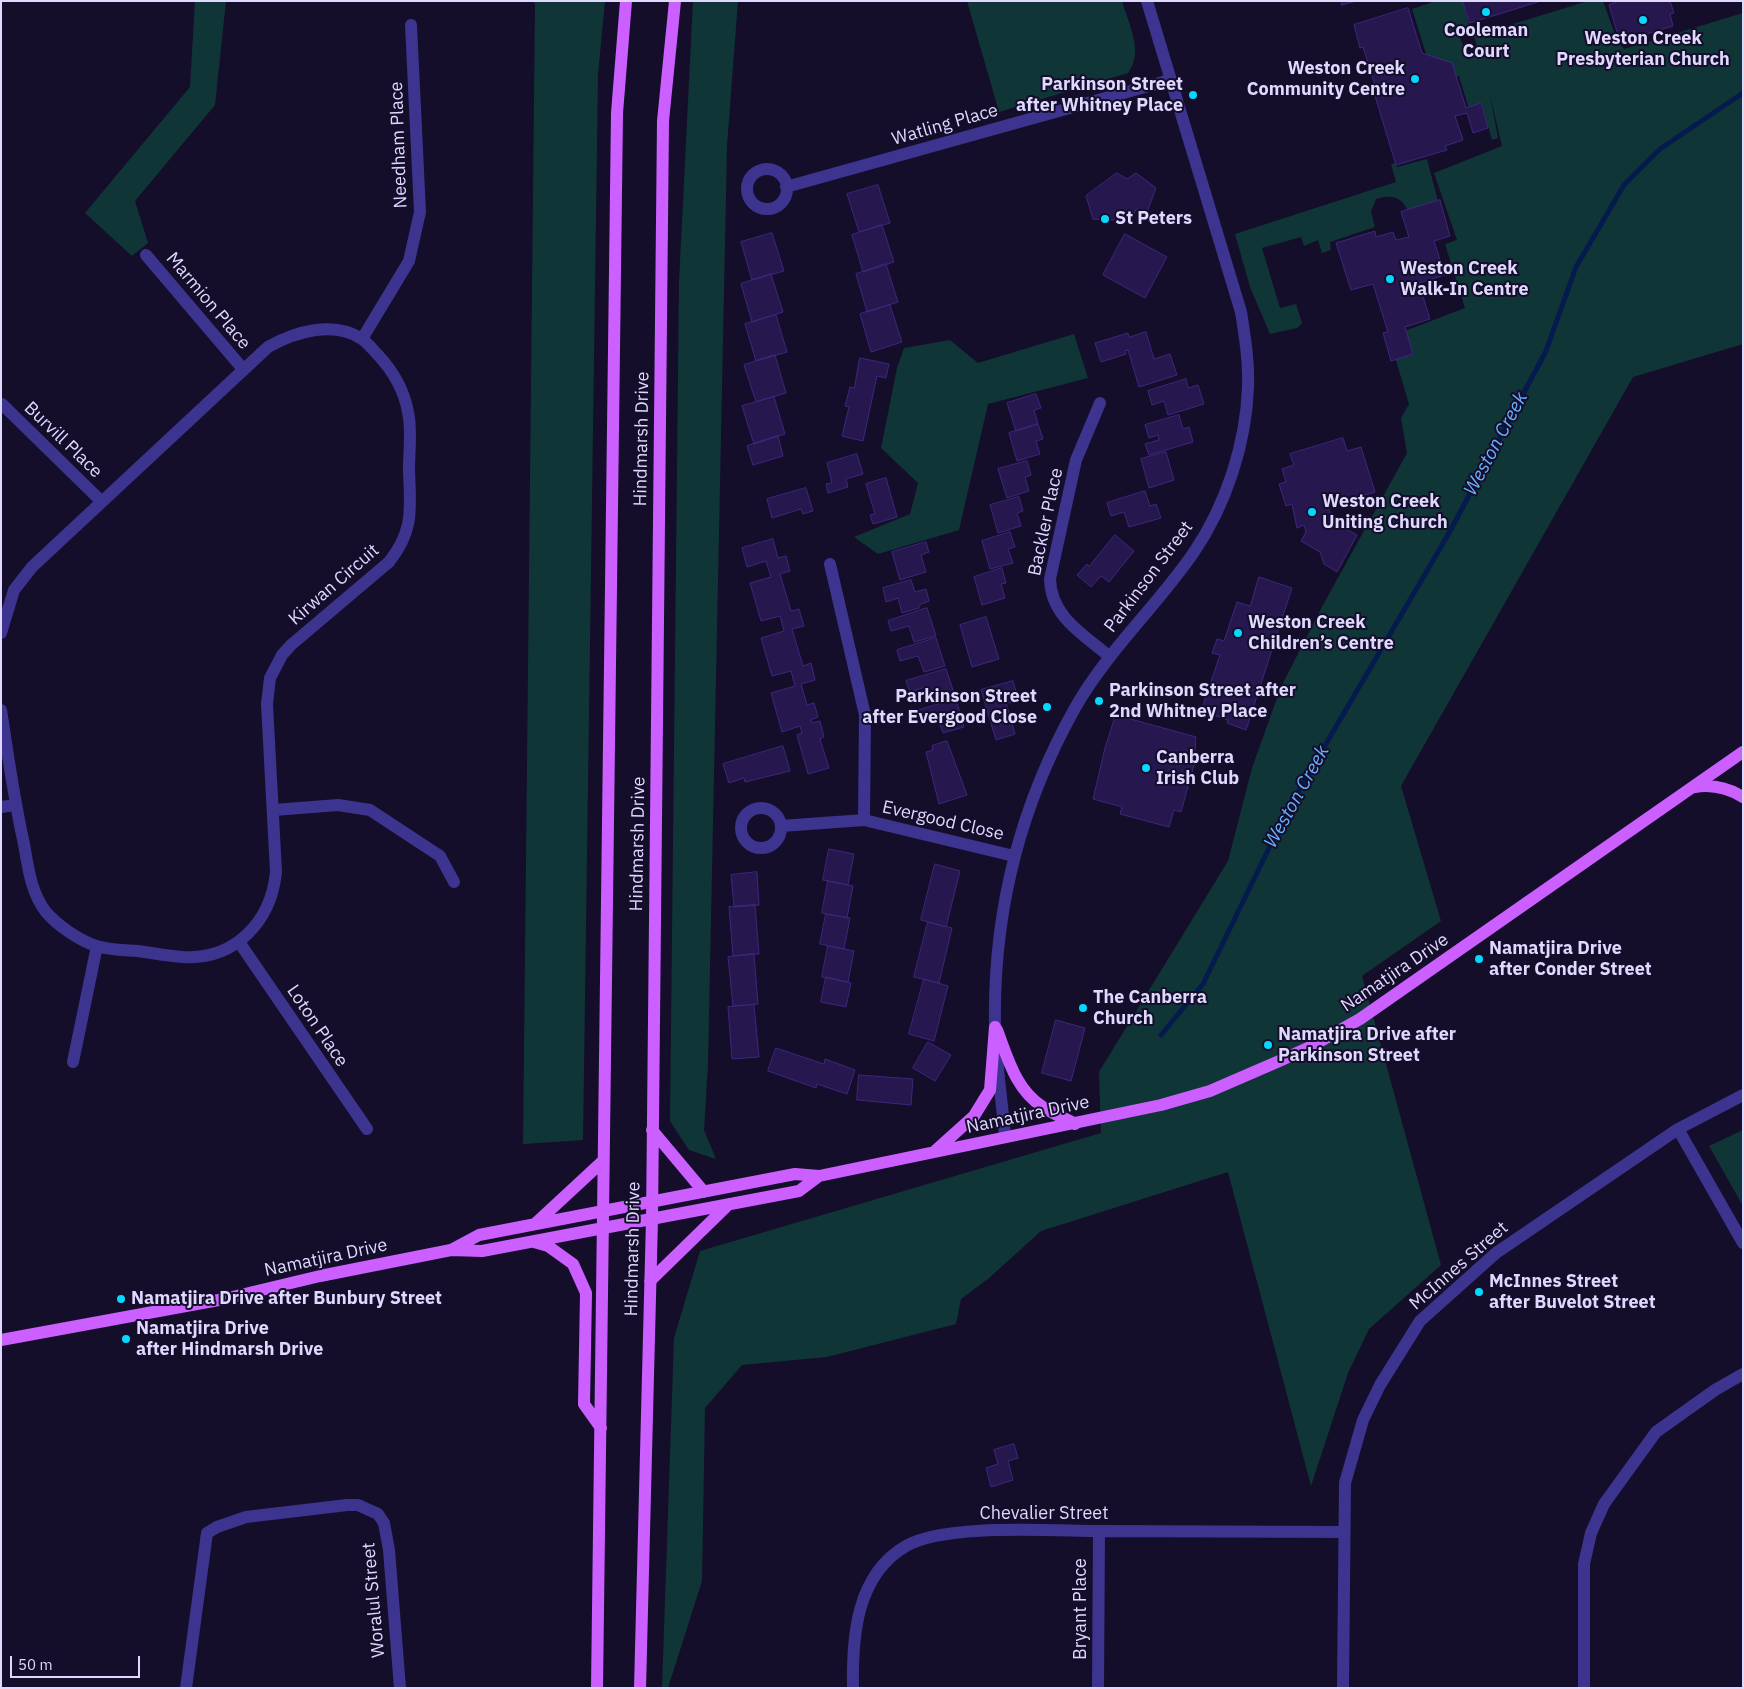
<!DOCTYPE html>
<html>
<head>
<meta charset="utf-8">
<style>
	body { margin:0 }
	#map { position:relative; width:1744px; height:1689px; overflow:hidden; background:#150e2b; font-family:"IBM Plex Sans",sans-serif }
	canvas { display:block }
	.frame { position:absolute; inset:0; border:2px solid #dfd8ff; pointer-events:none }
	.scale { position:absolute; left:10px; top:1656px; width:130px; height:22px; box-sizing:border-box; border:2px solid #dfd8ff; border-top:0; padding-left:6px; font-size:15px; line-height:18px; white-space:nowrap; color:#dfd8ff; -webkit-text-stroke:4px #150e2b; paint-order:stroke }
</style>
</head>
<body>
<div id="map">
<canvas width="1744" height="1689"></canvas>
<div class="frame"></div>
<div class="scale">50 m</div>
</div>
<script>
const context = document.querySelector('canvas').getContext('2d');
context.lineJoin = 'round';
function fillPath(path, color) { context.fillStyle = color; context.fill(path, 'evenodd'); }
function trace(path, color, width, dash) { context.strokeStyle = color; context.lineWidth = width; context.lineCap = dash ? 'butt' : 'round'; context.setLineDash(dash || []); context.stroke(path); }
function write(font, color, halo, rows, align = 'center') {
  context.font = font + ' "IBM Plex Sans",sans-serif'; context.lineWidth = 4; context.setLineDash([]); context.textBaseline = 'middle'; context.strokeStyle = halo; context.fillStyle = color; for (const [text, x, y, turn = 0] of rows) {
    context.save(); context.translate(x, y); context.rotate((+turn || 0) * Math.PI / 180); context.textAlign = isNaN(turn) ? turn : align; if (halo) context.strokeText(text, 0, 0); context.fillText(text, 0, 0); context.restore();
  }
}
const green = new Path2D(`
	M 195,1 L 226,1 L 215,105 L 135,201 L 148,243 L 132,256 L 85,213 L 190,87 Z
	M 532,1 L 605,1 L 598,74 L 583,1140 L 523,1144 L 535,3 Z
	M 693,1 L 738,1 L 727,146 L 708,1064 L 704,1130 L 716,1159 L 689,1150 L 670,1121 L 679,282 Z
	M 967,1 L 1122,1 C 1129,25 1144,52 1128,73 L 999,112 Z
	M 1436,1 L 1463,1 L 1471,33 L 1459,36 L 1465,50 L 1479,54 L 1474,36 L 1588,1 L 1603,1 L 1617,40 L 1624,49 L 1743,13 L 1743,344 L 1633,377 L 1401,786 L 1441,921 L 1362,976 L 1441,1265 L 1369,1329 L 1348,1373 L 1311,1486 L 1228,1172 L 1041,1231 L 988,1279 L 961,1299 L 956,1324 L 827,1357 L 742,1365 L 705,1408 L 702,1581 L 668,1688 L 662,1688 L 674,1338 L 700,1251 L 1101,1133 L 1099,1072 L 1228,861 L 1252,768 L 1281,687 L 1323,605 L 1407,453 L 1401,418 L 1409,404 L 1389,337 L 1465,308 L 1445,244 L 1457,240 L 1434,173 L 1502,146 L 1490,95 L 1498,138 L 1492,140 L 1482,105 L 1469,109 L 1459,76 L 1452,78 L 1427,57 L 1412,9 Z
	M 1427,159 L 1438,201 L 1408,211 C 1401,195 1390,195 1376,199 L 1371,212 L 1375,227 L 1330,242 L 1331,250 L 1322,253 L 1318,240 L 1304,246 L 1301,237 L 1262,248 L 1280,308 L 1296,304 L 1302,323 L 1297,328 L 1270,334 L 1250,287 L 1235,234 L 1396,182 L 1391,164 L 1396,163 L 1397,167 Z
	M 1074,334 L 1088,378 L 988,404 L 959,530 L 878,554 L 854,537 L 910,514 L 918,483 L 881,448 L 897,368 L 904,348 L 950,340 L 978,363 Z
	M 1743,1130 L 1743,1206 L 1709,1146 Z`);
const stream = new Path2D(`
	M 1161,1035 L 1203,984 L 1288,809 L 1449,533 L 1546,351 L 1576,267 L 1624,185 L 1660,149 L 1743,93`);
const building = new Path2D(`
	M 1341,1 L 1356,1 L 1342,5 Z
	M 1463,1 L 1541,1 L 1470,23 Z
	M 1620,1 L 1670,1 L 1674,13 L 1670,14 L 1673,26 L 1620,42 L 1609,5 Z
	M 1408,8 L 1422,53 L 1452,63 L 1466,108 L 1481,103 L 1488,128 L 1473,133 L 1467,113 L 1455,116 L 1463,140 L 1445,146 L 1447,150 L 1396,165 L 1375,96 L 1378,95 L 1363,47 L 1360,48 L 1354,25 Z
	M 1117,173 L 1127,179 L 1136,173 L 1156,188 L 1147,212 L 1136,209 L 1131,221 L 1093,219 L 1086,196 Z
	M 878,185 L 890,223 L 859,232 L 847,194 Z
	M 1440,200 L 1450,236 L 1434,241 L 1445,275 L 1419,283 L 1430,319 L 1405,327 L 1413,354 L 1391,361 L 1383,333 L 1388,332 L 1373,284 L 1351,290 L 1336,243 L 1375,231 L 1376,237 L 1393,232 L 1396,240 L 1409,237 L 1401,212 Z
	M 882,225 L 894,262 L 863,272 L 852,235 Z
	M 772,233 L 784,271 L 752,280 L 741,242 Z
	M 1125,234 L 1167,257 L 1145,298 L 1103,275 Z
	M 886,264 L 898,302 L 867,312 L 856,274 Z
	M 771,274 L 783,312 L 752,322 L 741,284 Z
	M 890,305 L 902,342 L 871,352 L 860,314 Z
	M 776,315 L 787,352 L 756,361 L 745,324 Z
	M 1146,332 L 1154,359 L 1170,354 L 1177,375 L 1139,387 L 1128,350 L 1125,351 L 1126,354 L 1101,362 L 1095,343 L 1128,333 L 1129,337 Z
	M 775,355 L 786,393 L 756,402 L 744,365 Z
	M 860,358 L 889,364 L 886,378 L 877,376 L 863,441 L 842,436 L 849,407 L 845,406 L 850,387 L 854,388 Z
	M 1186,379 L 1188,388 L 1198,385 L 1204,404 L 1168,415 L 1164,401 L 1152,405 L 1148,391 Z
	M 1036,394 L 1041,408 L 1034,410 L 1038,424 L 1016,431 L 1007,403 Z
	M 774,397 L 785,434 L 754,444 L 742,406 Z
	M 1179,415 L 1183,429 L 1189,427 L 1193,442 L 1149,455 L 1145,444 L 1159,440 L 1158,435 L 1149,438 L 1145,425 Z
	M 1038,424 L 1043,439 L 1036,441 L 1040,454 L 1017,461 L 1009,433 Z
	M 778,436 L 783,456 L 753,465 L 747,446 Z
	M 1343,438 L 1347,451 L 1361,447 L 1375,492 L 1328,506 L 1333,522 L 1357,535 L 1337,572 L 1324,564 L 1320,552 L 1301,541 L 1306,532 L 1304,525 L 1297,528 L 1292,504 L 1286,506 L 1279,484 L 1286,482 L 1282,469 L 1294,465 L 1290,454 Z
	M 1166,452 L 1174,480 L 1149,488 L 1141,459 Z
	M 857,454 L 863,474 L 846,479 L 848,487 L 828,493 L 826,484 L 832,483 L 827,463 Z
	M 1027,461 L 1031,475 L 1025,477 L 1029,491 L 1007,498 L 998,469 Z
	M 886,478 L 897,517 L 873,524 L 870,515 L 875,514 L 866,484 Z
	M 806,488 L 813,511 L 803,514 L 801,509 L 772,518 L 767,499 Z
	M 1145,491 L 1150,506 L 1156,504 L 1161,518 L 1129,527 L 1124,512 L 1111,516 L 1107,503 Z
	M 1019,497 L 1023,511 L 1017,513 L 1021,526 L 998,533 L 990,505 Z
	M 1010,532 L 1015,547 L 1008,549 L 1013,563 L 990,569 L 982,541 Z
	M 1115,535 L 1134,551 L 1109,582 L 1101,576 L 1091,587 L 1077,575 L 1087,564 L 1089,566 Z
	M 773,539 L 778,558 L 786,556 L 790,571 L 780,574 L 791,611 L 799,609 L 804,626 L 792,629 L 803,666 L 811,663 L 815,680 L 801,684 L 807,705 L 814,703 L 818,717 L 811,720 L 812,723 L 820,721 L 824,737 L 820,739 L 829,768 L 808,774 L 797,735 L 802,733 L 800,726 L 782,732 L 771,693 L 795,686 L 791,671 L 772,676 L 761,638 L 784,631 L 780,616 L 761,621 L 750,583 L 771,577 L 766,561 L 747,567 L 742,548 Z
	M 926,542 L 929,552 L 921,555 L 926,572 L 900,580 L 892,552 Z
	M 1002,568 L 1006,583 L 1001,584 L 1005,598 L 982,605 L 974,577 Z
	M 1259,577 L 1292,588 L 1246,730 L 1227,723 L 1228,720 L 1201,711 L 1220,655 L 1212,653 L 1217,639 L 1224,641 L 1237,602 L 1250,606 Z
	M 911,580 L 915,592 L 926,589 L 929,601 L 919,605 L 919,608 L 902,613 L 898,598 L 886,602 L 883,588 Z
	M 927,608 L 936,636 L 914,642 L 909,626 L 891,631 L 888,621 Z
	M 986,617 L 999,659 L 972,667 L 960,625 Z
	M 936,638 L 945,666 L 924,672 L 918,656 L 900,661 L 897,650 Z
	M 946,669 L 955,696 L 933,703 L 928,686 L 910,692 L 906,681 Z
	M 1013,681 L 1019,702 L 1006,703 L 1015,734 L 996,740 L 981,690 Z
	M 956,699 L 964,727 L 943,733 L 937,717 L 919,722 L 916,711 Z
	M 1116,715 L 1196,737 L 1194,765 L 1181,812 L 1174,810 L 1169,827 L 1120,814 L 1122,807 L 1093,799 L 1105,748 Z
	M 947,741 L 967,795 L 939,804 L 926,752 L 933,750 L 932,746 Z
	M 783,746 L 790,771 L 745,782 L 744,778 L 729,783 L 723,764 Z
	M 829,849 L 854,854 L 848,885 L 823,880 Z
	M 935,864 L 960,871 L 946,927 L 921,920 Z
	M 757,872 L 759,905 L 734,907 L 731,875 Z
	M 828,881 L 853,886 L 847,918 L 822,913 Z
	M 755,905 L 759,954 L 733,956 L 729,907 Z
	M 826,914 L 850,918 L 844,949 L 820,944 Z
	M 928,922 L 952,928 L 939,983 L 914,977 Z
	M 828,946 L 854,951 L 848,982 L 822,977 Z
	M 754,954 L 758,1004 L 733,1006 L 728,957 Z
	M 826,977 L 851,983 L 846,1007 L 821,1002 Z
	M 924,979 L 948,986 L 934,1041 L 909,1034 Z
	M 754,1005 L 759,1057 L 732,1059 L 728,1007 Z
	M 1056,1020 L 1085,1028 L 1071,1081 L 1042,1073 Z
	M 928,1042 L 951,1055 L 935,1081 L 913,1068 Z
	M 776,1048 L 824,1064 L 825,1059 L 855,1070 L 847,1094 L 817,1084 L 816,1088 L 768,1071 Z
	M 859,1075 L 913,1079 L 911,1105 L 857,1100 Z
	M 1014,1444 L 1018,1458 L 1008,1461 L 1013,1480 L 991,1487 L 986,1468 L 998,1464 L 994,1450 Z`);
const minor = new Path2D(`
	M747 189a20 20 0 1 1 40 0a20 20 0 1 1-40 0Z
	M 786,187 L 1170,80
	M 146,255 L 243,369
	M 362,339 L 409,261 L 420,212 L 411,25
	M 1100,403 L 1076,460 L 1050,579 C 1051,617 1083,634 1110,657
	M 2,404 L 101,501
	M 830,564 L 865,715 L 864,820
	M 1,633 L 14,590 L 32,567 L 268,347 C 294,332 334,320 362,339 C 368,343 373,350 378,355 C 393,371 404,390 408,412 C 412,429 409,451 409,469 C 410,508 415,529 389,562 L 291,645 L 282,655 L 270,678 L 267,704 L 276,872 C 271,922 235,960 183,957 C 168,956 153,953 138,951 C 125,950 109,950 96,946 C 79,940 58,926 46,912 C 31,893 28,867 24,844 C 14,800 8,755 1,710
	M 1,807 L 16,805
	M741 828a20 20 0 1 1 40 0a20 20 0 1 1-40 0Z
	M 274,810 L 338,805 L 370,810 L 440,856 L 454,882
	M 781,826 L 864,820 L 1014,856
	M 239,942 L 367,1129
	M 73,1062 L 97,946
	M 1678,1129 L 1743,1243
	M 1005,1137 C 1002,1100 996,1063 995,1026 C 993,914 1020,806 1075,708 C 1108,650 1158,605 1194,552 C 1226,505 1246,444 1248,387 C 1249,362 1245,337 1241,312 L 1147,1
	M 186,1688 L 207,1533 L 217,1527 L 246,1517 L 347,1505 L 358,1505 L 378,1514 L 384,1523 L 389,1550 L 400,1688
	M 853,1688 C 852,1637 856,1575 906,1546 C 945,1523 1054,1531 1101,1531 C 1182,1531 1263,1532 1344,1532
	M 1098,1688 L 1099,1531
	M 1343,1688 L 1345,1483 L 1363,1420 L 1380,1385 L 1420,1321 L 1496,1253 L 1678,1129 L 1743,1095
	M 1584,1688 L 1584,1564 L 1591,1533 L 1604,1504 L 1656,1432 L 1715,1390 L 1743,1374`);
const major = new Path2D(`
	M 1695,787 C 1713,784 1728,788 1743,797
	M 997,1030 C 1008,1059 1016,1090 1043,1107 C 1053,1114 1065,1118 1075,1124
	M 652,1130 L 704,1192
	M 934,1152 L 974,1116 L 990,1090 L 995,1027
	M 535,1224 L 603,1161
	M 534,1242 L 548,1246 L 573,1264 L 586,1293 L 584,1404 L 601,1428
	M 451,1250 L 479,1235 L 795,1174 L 819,1176 L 1161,1105 L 1210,1091 L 1277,1062 L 1308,1048 L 1360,1019 L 1743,752
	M 650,1281 L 729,1204
	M 1,1340 L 224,1299 L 320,1276 L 451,1250 L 482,1251 L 799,1191 L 819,1176
	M 597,1688 L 617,113 L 626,1
	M 640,1688 L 652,1219 L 663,121 L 675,1`);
const markers = [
	[1486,12,5,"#04d8ff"],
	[1643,20,5,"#04d8ff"],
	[1415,79,5,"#04d8ff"],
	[1193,95,5,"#04d8ff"],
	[1105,219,5,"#04d8ff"],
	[1390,279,5,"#04d8ff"],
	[1312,512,5,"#04d8ff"],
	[1238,633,5,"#04d8ff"],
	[1099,701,5,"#04d8ff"],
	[1047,707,5,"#04d8ff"],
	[1146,768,5,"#04d8ff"],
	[1479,959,5,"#04d8ff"],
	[1083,1008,5,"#04d8ff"],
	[1268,1045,5,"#04d8ff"],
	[1479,1292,5,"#04d8ff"],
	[121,1299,5,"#04d8ff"],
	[126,1339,5,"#04d8ff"]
];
const poiNames = [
	["Cooleman",1486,31,"center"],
	["Court",1486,52,"center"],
	["Weston Creek",1643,39,"center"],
	["Presbyterian Church",1643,60,"center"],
	["Weston Creek",1405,69,"right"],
	["Community Centre",1405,90,"right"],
	["Parkinson Street",1183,85,"right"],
	["after Whitney Place",1183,106,"right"],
	["St Peters",1115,219],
	["Weston Creek",1400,269],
	["Walk-In Centre",1400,290],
	["Weston Creek",1322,502],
	["Uniting Church",1322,523],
	["Weston Creek",1248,623],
	["Children’s Centre",1248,644],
	["Parkinson Street after",1109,691],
	["2nd Whitney Place",1109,712],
	["Parkinson Street",1037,697,"right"],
	["after Evergood Close",1037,718,"right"],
	["Canberra",1156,758],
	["Irish Club",1156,779],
	["Namatjira Drive",1489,949],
	["after Conder Street",1489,970],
	["The Canberra",1093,998],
	["Church",1093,1019],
	["Namatjira Drive after",1278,1035],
	["Parkinson Street",1278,1056],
	["McInnes Street",1489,1282],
	["after Buvelot Street",1489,1303],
	["Namatjira Drive after Bunbury Street",131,1299],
	["Namatjira Drive",136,1329],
	["after Hindmarsh Drive",136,1350]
];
const streetNames = [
	["Watling Place",945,125,-16],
	["Needham Place",399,145,-92],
	["Marmion Place",208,301,50],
	["Hindmarsh Drive",642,439,-89],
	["Burvill Place",63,440,44],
	["Backler Place",1046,522,-78],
	["Parkinson Street",1149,577,-53],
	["Kirwan Circuit",334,585,-41],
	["Evergood Close",943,821,13],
	["Hindmarsh Drive",638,844,-89],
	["Namatjira Drive",1395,973,-34],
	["Loton Place",317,1026,56],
	["Namatjira Drive",1028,1115,-12],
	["Hindmarsh Drive",633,1249,-89],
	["Namatjira Drive",326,1258,-12],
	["McInnes Street",1459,1266,-41],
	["Chevalier Street",1044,1514],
	["Woralul Street",374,1600,-95],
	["Bryant Place",1081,1609,-90]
];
const waterNames = [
	["Weston Creek",1496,444,-62],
	["Weston Creek",1297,797,-61]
];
fillPath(green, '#103536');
trace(stream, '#051b4e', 5);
fillPath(building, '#26184e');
trace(building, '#3d277d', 1);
trace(minor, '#3d348f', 12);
trace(major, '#cc5fff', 12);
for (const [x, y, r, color] of markers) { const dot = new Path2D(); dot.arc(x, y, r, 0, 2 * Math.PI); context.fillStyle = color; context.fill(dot); trace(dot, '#150e2b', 2); }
write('bold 18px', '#dfd8ff', '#150e2b', poiNames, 'left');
write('18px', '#dfd8ff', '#150e2b', streetNames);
write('italic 19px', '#66b0ff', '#150e2b', waterNames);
</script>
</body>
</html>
